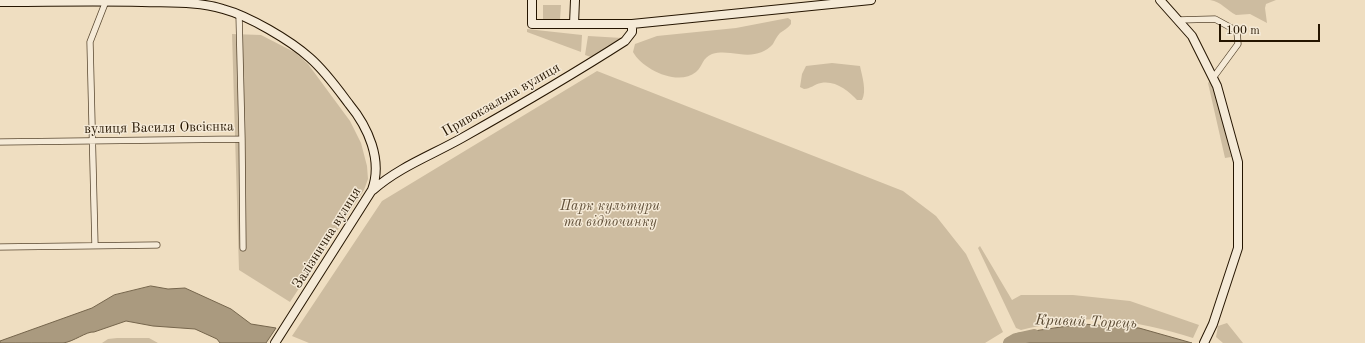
<!DOCTYPE html>
<html>
<head>
<meta charset="utf-8">
<style>
	body { margin:0 }
	#map { position:relative; width:1365px; height:343px; overflow:hidden; background:#efdec1; font-family:"Old Standard TT",serif }
	canvas { display:block }
	.scale { position:absolute; left:1219px; top:24px; width:101px; height:18px; box-sizing:border-box; border:2px solid #251500; border-top:0; padding-left:5px; font-size:12px; line-height:14px; white-space:nowrap; color:#251500; -webkit-text-stroke:3px #f5ead7; paint-order:stroke }
</style>
</head>
<body>
<div id="map">
<canvas width="1365" height="343"></canvas>
<div class="scale">100 m</div>
</div>
<script>
const context = document.querySelector('canvas').getContext('2d');
context.lineJoin = 'round';
function fillPath(path, color) { context.fillStyle = color; context.fill(path, 'evenodd'); }
function trace(path, color, width, dash) { context.strokeStyle = color; context.lineWidth = width; context.lineCap = dash ? 'butt' : 'round'; context.setLineDash(dash || []); context.stroke(path); }
function write(font, color, halo, rows, align = 'center') {
  context.font = font + ' "Old Standard TT",serif'; context.lineWidth = 3; context.setLineDash([]); context.textBaseline = 'middle'; context.strokeStyle = halo; context.fillStyle = color; for (const [text, x, y, turn = 0] of rows) {
    context.save(); context.translate(x, y); context.rotate((+turn || 0) * Math.PI / 180); context.textAlign = isNaN(turn) ? turn : align; if (halo) context.strokeText(text, 0, 0); context.fillText(text, 0, 0); context.restore();
  }
}
const green = new Path2D(`
	M 1210,0 L 1276,0 L 1266,4 L 1265,8 L 1267,23 L 1250,14 L 1236,15 C 1226,10 1222,2 1210,0 Z
	M 543,5 L 561,5 L 560,20 L 543,20 Z
	M 788,18 L 791,20 L 791,24 C 788,28 784,30 780,33 C 777,36 775,40 773,44 C 764,54 752,56 739,54 C 729,53 722,51 712,54 C 702,58 703,66 696,72 C 678,87 642,69 633,52 L 635,44 L 657,36 L 736,28 Z
	M 527,29 L 582,35 L 581,52 L 527,32 Z
	M 232,34 L 261,35 L 296,53 L 308,64 L 350,121 L 361,143 L 367,166 L 368,179 L 364,190 L 290,302 L 239,270 Z
	M 588,36 L 622,38 L 594,58 L 585,55 Z
	M 832,63 L 860,66 C 862,76 867,91 862,100 L 857,100 C 849,91 835,80 821,83 C 815,84 810,89 804,89 L 800,87 L 802,74 L 806,66 Z
	M 597,71 L 903,191 L 936,216 L 966,254 L 1003,332 L 985,343 L 309,343 L 292,336 L 382,201 Z
	M 1210,81 L 1220,108 L 1231,157 L 1225,158 L 1208,83 Z
	M 980,246 L 1012,300 L 1021,295 L 1073,295 L 1130,301 L 1199,325 L 1193,338 C 1165,329 1136,322 1106,320 C 1079,317 1047,324 1021,330 L 1016,328 L 978,248 Z
	M 1227,323 L 1243,343 L 1223,343 L 1216,337 L 1218,326 Z
	M 117,338 L 149,338 L 158,343 L 102,343 L 108,339 Z`);
const water = new Path2D(`
	M 151,286 L 168,289 L 185,288 L 231,309 L 251,324 L 276,328 L 266,343 L 220,343 L 217,339 L 195,329 L 153,326 L 126,321 L 94,332 C 87,331 73,342 63,343 C 43,343 20,343 0,343 L 0,341 L 92,308 L 114,295 Z
	M 1082,324 L 1139,328 L 1192,343 L 1020,343 L 1016,334 Z`);
const river = new Path2D(`
	M 1009,343 L 1016,339 L 1034,335`);
const street = new Path2D(`
	M 1178,20 L 1215,19 L 1237,31 L 1238,44 L 1213,78
	M 242,139 L 243,248
	M 0,142 L 242,139 L 239,14
	M 95,246 L 90,42 L 106,1
	M 0,247 L 157,245`);
const secondary = new Path2D(`
	M 1160,0 L 1192,36 L 1217,86 L 1238,162 L 1238,248 L 1213,324 L 1204,343
	M 0,2 C 47,2 95,1 142,2 C 169,3 197,1 223,9 C 249,16 290,40 310,58 C 325,71 337,88 349,104 C 368,127 383,160 372,190 L 275,343
	M 574,24 L 575,0
	M 632,24 L 871,0
	M 373,190 C 399,167 432,155 462,138 C 517,107 572,75 625,41 L 632,32 L 632,24 L 532,24 L 532,0`);
const streetNames = [
	["Привокзальна вулиця",501,100,-30],
	["вулиця Василя Овсієнка",159,128,-1],
	["Залізнична вулиця",327,238,-58]
];
const parkNames = [
	["Парк культури",610,206],
	["та відпочинку",610,222]
];
const waterNames = [
	["Кривий Торець",1086,322,2]
];
fillPath(green, '#cdbca0');
fillPath(water, '#aa9a7f');
trace(water, '#75654c', 1);
trace(river, '#aa9a7f', 12);
trace(street, '#584730', 7);
trace(secondary, '#251500', 10);
trace(street, '#f5ead7', 5.5);
trace(secondary, '#f5ead7', 8);
write('14px', '#251500', '#f5ead7', streetNames);
write('italic 14px', '#604f38', '#f5ead7', parkNames);
write('italic 15px', '#5a4a33', '#f5ead7', waterNames);
</script>
</body>
</html>
